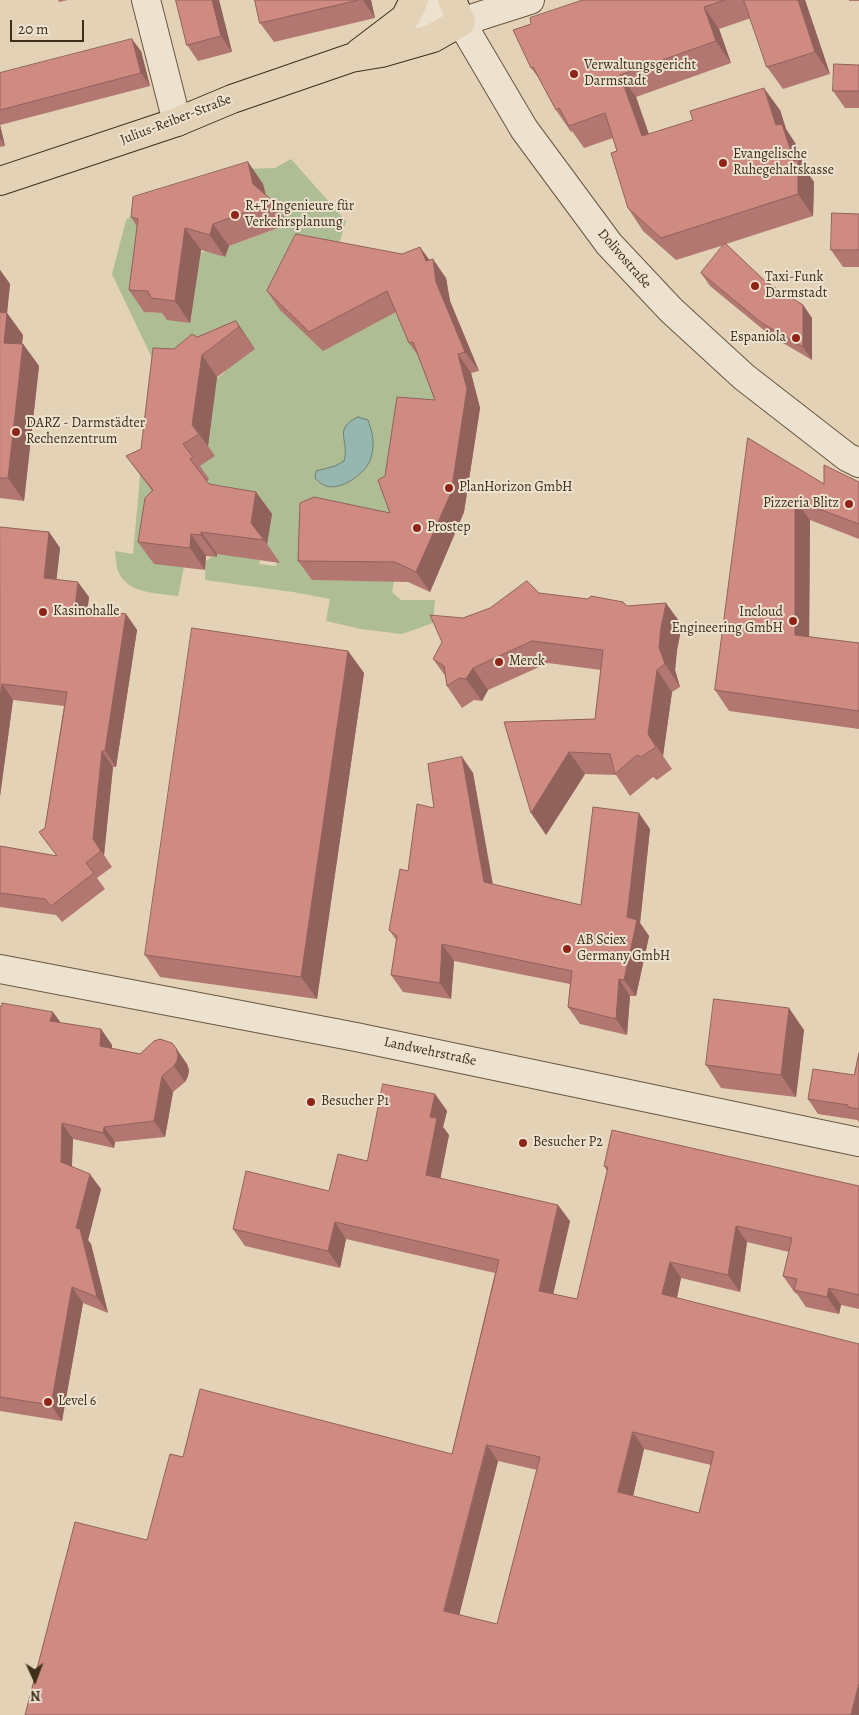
<!DOCTYPE html>
<html>
<head>
<meta charset="utf-8">
<style>
	body { margin:0 }
	#map { position:relative; width:859px; height:1715px; overflow:hidden; background:#e4d2b6; font-family:Alegreya,serif }
	canvas { display:block }
	.north { position:absolute; left:10px; top:1655px; width:50px; height:50px; -webkit-text-stroke:4px #ede2d0; paint-order:stroke; rotate:178deg; font-size:14px; font-weight:700; line-height:20px; text-align:center; color:#3e2d18 }
	.north::after { content:''; display:block; margin:auto; width:18px; height:22px; background:#3e2d18; clip-path:polygon(50% 0,100% 100%,50% 72%,0 100%) }
	.scale { position:absolute; left:10px; top:20px; width:74px; height:22px; box-sizing:border-box; border:2px solid #3e2d18; border-top:0; padding-left:6px; font-size:15px; line-height:18px; white-space:nowrap; color:#3e2d18; -webkit-text-stroke:4px #ede2d0; paint-order:stroke }
</style>
</head>
<body>
<div id="map">
<canvas width="859" height="1715"></canvas>
<div class="north">N</div>
<div class="scale">20 m</div>
</div>
<script>
const context = document.querySelector('canvas').getContext('2d');
context.lineJoin = 'round';
function fillPath(path, color) { context.fillStyle = color; context.fill(path, 'evenodd'); }
function trace(path, color, width, dash) { context.strokeStyle = color; context.lineWidth = width; context.lineCap = dash ? 'butt' : 'round'; context.setLineDash(dash || []); context.stroke(path); }
function write(font, color, halo, rows, align = 'center') {
  context.font = font + ' Alegreya,serif'; context.lineWidth = 4; context.setLineDash([]); context.textBaseline = 'middle'; context.strokeStyle = halo; context.fillStyle = color; for (const [text, x, y, turn = 0] of rows) {
    context.save(); context.translate(x, y); context.rotate((+turn || 0) * Math.PI / 180); context.textAlign = isNaN(turn) ? turn : align; if (halo) context.strokeText(text, 0, 0); context.fillText(text, 0, 0); context.restore();
  }
}
const green = new Path2D(`
	M 291,159 L 346,221 L 335,258 L 362,274 L 402,314 L 451,391 L 402,527 L 312,580 L 394,581 L 392,592 L 401,600 L 435,600 L 433,623 L 402,634 L 361,629 L 326,621 L 330,599 L 293,592 L 205,580 L 206,561 L 217,553 L 260,560 L 259,564 L 276,566 L 277,559 L 240,509 L 206,481 L 199,466 L 207,447 L 215,380 L 225,372 L 216,358 L 144,481 L 169,512 L 184,567 L 178,596 C 157,593 127,594 118,571 C 116,566 116,557 115,551 L 133,554 L 142,453 L 152,358 L 112,274 L 126,220 L 145,205 L 144,312 L 163,313 L 200,253 L 206,251 L 225,257 L 229,246 L 284,226 L 209,181 L 218,170 L 275,168 Z`);
const water = new Path2D(`
	M 358,417 L 368,420 C 373,434 375,444 371,458 C 367,473 339,493 324,485 C 321,484 317,480 315,478 L 316,471 L 335,466 L 344,461 C 350,440 332,429 358,417 Z`);
const minor = new Path2D(`
	M 146,0 L 177,122
	M 405,18 L 433,13 L 461,22
	M 461,22 L 524,129 L 609,244 L 671,310 L 744,377 L 847,457 L 859,463
	M 461,22 L 530,0
	M 0,969 L 356,1037 L 859,1142`);
const major = new Path2D(`
	M 359,53 L 405,18 L 414,0
	M 0,181 L 177,122 L 232,99 L 351,58 L 381,53 L 433,38 L 461,22 L 452,0`);
const wall = new Path2D(`
	M 58,0 L 68,0 L 59,2 Z
	M 176,0 L 219,0 L 232,52 L 198,61 L 187,45 Z
	M 255,0 L 371,0 L 375,18 L 274,42 L 260,23 Z
	M 583,0 L 805,0 L 830,74 L 783,89 L 767,67 L 751,18 L 719,29 L 731,63 L 636,97 L 649,134 L 780,110 L 786,129 L 797,146 L 804,168 L 814,182 L 813,216 L 726,244 L 766,282 L 803,305 L 812,318 L 812,360 L 771,336 L 710,286 L 701,273 L 724,245 L 676,260 L 643,231 L 628,208 L 617,151 L 613,138 L 584,148 L 572,131 L 571,132 L 556,110 L 538,77 L 531,68 L 531,24 Z
	M 849,0 L 859,0 L 859,1 L 849,1 Z
	M 141,51 L 150,86 L 0,125 L 0,73 Z
	M 859,65 L 859,108 L 845,108 L 833,91 Z
	M 0,125 L 5,146 L 0,147 Z
	M 248,162 L 263,184 L 266,195 L 274,202 L 289,224 L 229,246 L 225,257 L 201,250 L 190,323 L 167,320 L 162,313 L 144,312 L 129,290 L 137,227 L 131,217 Z
	M 859,214 L 859,267 L 843,267 L 831,250 Z
	M 402,254 L 429,260 L 446,278 L 450,301 L 479,371 L 471,373 L 480,408 L 464,512 L 430,592 L 408,582 L 312,580 L 298,561 L 390,513 L 385,476 L 435,400 L 419,357 L 409,343 L 396,312 L 323,351 L 280,310 L 267,291 Z
	M 0,270 L 10,284 L 7,313 L 23,335 L 22,344 L 23,344 L 39,366 L 24,501 L 0,498 Z
	M 236,321 L 255,349 L 217,377 L 208,446 L 215,456 L 200,466 L 209,479 L 207,481 L 209,484 L 256,492 L 272,514 L 267,544 L 280,563 L 217,554 L 217,557 L 206,556 L 205,570 L 154,564 L 138,542 L 152,491 L 126,456 L 141,449 L 197,337 Z
	M 748,438 L 824,484 L 859,482 L 859,539 L 810,520 L 809,637 L 859,643 L 859,729 L 729,711 L 715,690 Z
	M 0,527 L 49,532 L 60,548 L 56,579 L 89,597 L 87,609 L 126,614 L 137,630 L 116,767 L 113,767 L 104,855 L 112,867 L 97,878 L 105,889 L 62,922 L 56,915 L 0,907 L 0,846 L 57,856 L 39,832 L 45,828 L 64,706 L 13,700 L 0,796 Z
	M 539,593 L 627,606 L 682,625 L 677,650 L 675,670 L 680,687 L 672,692 L 663,756 L 672,769 L 657,780 L 653,777 L 630,796 L 616,775 L 585,774 L 546,835 L 504,722 L 595,719 L 601,670 L 548,663 L 488,690 L 482,701 L 474,700 L 462,708 L 447,686 L 446,677 L 433,659 L 463,618 Z
	M 348,651 L 364,673 L 317,999 L 160,977 L 145,955 Z
	M 462,757 L 473,773 L 493,884 L 581,905 L 650,829 L 640,923 L 649,936 L 636,996 L 630,996 L 627,1035 L 580,1024 L 568,1007 L 570,984 L 454,961 L 451,999 L 403,992 L 391,975 L 397,941 L 389,930 L 408,871 L 434,808 Z
	M 0,1006 L 61,1023 L 101,1029 L 112,1045 L 112,1048 L 187,1064 L 189,1070 L 188,1076 L 185,1082 L 173,1092 L 165,1137 L 115,1142 L 114,1148 L 73,1139 L 72,1166 L 101,1189 L 88,1240 L 91,1244 L 108,1313 L 83,1303 L 62,1421 L 0,1411 Z
	M 804,1030 L 796,1097 L 721,1088 L 706,1065 Z
	M 859,1053 L 859,1122 L 857,1120 L 818,1114 L 808,1099 L 854,1075 Z
	M 435,1094 L 447,1111 L 443,1127 L 449,1135 L 440,1178 L 570,1221 L 553,1294 L 577,1299 L 607,1171 L 604,1166 L 859,1186 L 859,1309 L 841,1305 L 839,1314 L 806,1307 L 797,1294 L 795,1293 L 783,1276 L 789,1252 L 747,1242 L 740,1292 L 681,1278 L 677,1298 L 859,1715 L 147,1540 L 183,1457 L 452,1454 L 495,1273 L 346,1239 L 340,1268 L 245,1246 L 233,1229 L 329,1191 L 367,1161 ZM 644,1449 L 711,1465 L 699,1513 L 633,1496 ZM 498,1461 L 537,1470 L 497,1624 L 459,1615 Z`);
const shadedWall = new Path2D(`
	M 212,0 L 219,0 L 232,52 L 221,36 Z
	M 363,0 L 371,0 L 375,18 Z
	M 798,0 L 805,0 L 830,74 L 815,52 Z
	M 704,7 L 719,29 L 731,63 L 716,41 Z
	M 132,39 L 141,51 L 150,86 L 141,73 Z
	M 620,75 L 636,97 L 657,159 L 642,136 Z
	M 764,88 L 780,110 L 786,129 L 797,146 L 804,168 L 814,182 L 813,216 L 798,194 Z
	M 0,125 L 5,146 L 0,138 Z
	M 248,162 L 263,184 L 268,206 L 253,184 Z
	M 213,224 L 229,246 L 225,257 L 210,235 Z
	M 185,228 L 201,250 L 190,323 L 175,301 Z
	M 420,247 L 434,266 L 433,259 L 446,278 L 450,301 L 479,371 L 465,352 Z
	M 0,270 L 10,284 L 7,313 L 23,335 L 19,365 L 4,343 L 0,327 Z
	M 803,305 L 812,318 L 812,360 L 803,347 Z
	M 236,321 L 251,343 L 255,349 L 239,327 Z
	M 23,344 L 39,366 L 24,501 L 8,478 Z
	M 458,354 L 471,373 L 480,408 L 464,512 L 430,592 L 416,572 Z
	M 202,355 L 217,377 L 208,446 L 192,425 Z
	M 256,492 L 272,514 L 267,544 L 251,523 Z
	M 795,500 L 810,520 L 809,655 L 795,635 Z
	M 49,532 L 60,548 L 55,594 L 44,578 Z
	M 201,532 L 217,554 L 217,557 L 201,535 Z
	M 191,534 L 206,556 L 205,570 L 190,548 Z
	M 78,582 L 89,597 L 86,623 L 75,607 Z
	M 666,603 L 682,625 L 677,650 L 675,670 L 680,687 L 665,664 L 659,647 L 661,628 Z
	M 126,614 L 137,630 L 116,767 L 105,751 Z
	M 348,651 L 364,673 L 317,999 L 301,977 Z
	M 473,668 L 488,690 L 482,701 L 466,679 Z
	M 657,670 L 672,692 L 663,756 L 672,769 L 648,734 Z
	M 2,684 L 13,700 L 0,796 L 0,698 Z
	M 102,751 L 113,767 L 104,855 L 112,867 L 93,839 Z
	M 569,752 L 585,774 L 546,835 L 531,813 Z
	M 462,757 L 473,773 L 495,899 L 484,882 Z
	M 639,813 L 650,829 L 640,923 L 649,936 L 636,996 L 624,980 L 627,917 Z
	M 442,944 L 454,961 L 451,999 L 440,983 Z
	M 619,979 L 630,996 L 627,1035 L 616,1019 Z
	M 789,1008 L 804,1030 L 796,1097 L 781,1075 Z
	M 53,1012 L 64,1027 L 50,1021 Z
	M 101,1029 L 112,1045 L 111,1061 L 100,1046 Z
	M 176,1048 L 187,1064 L 189,1070 L 188,1076 L 185,1082 L 174,1066 Z
	M 162,1076 L 173,1092 L 165,1137 L 154,1121 Z
	M 435,1094 L 447,1111 L 443,1127 L 449,1135 L 438,1191 L 426,1175 L 430,1117 Z
	M 62,1123 L 73,1139 L 71,1177 L 61,1162 Z
	M 104,1127 L 115,1142 L 114,1148 L 103,1133 Z
	M 90,1174 L 101,1189 L 88,1240 L 91,1244 L 108,1313 L 97,1297 L 76,1228 Z
	M 558,1205 L 570,1221 L 550,1308 L 539,1291 Z
	M 335,1222 L 346,1239 L 340,1268 L 328,1251 Z
	M 736,1226 L 747,1242 L 740,1292 L 728,1275 Z
	M 670,1262 L 681,1278 L 674,1311 L 662,1294 Z
	M 72,1287 L 83,1303 L 62,1421 L 51,1405 Z
	M 829,1288 L 841,1305 L 839,1314 L 827,1297 Z
	M 633,1432 L 644,1449 L 630,1509 L 618,1492 Z
	M 487,1445 L 498,1461 L 456,1628 L 444,1611 Z
	M 859,1683 L 859,1715 L 851,1715 Z`);
const building = new Path2D(`
	M 176,0 L 212,0 L 221,36 L 187,45 Z
	M 255,0 L 359,0 L 260,23 Z
	M 583,0 L 725,0 L 704,7 L 716,41 L 620,75 L 642,136 L 693,120 L 690,111 L 764,88 L 776,125 L 782,124 L 794,161 L 798,160 L 798,194 L 661,238 L 628,208 L 611,153 L 617,151 L 605,113 L 569,126 L 559,108 L 556,110 L 533,67 L 531,68 L 513,30 L 531,24 L 530,18 Z
	M 744,0 L 798,0 L 815,52 L 767,67 Z
	M 132,39 L 141,73 L 0,110 L 0,73 Z
	M 834,64 L 859,65 L 859,91 L 833,91 Z
	M 248,162 L 253,184 L 274,202 L 213,224 L 210,235 L 185,228 L 175,301 L 151,298 L 148,291 L 129,290 L 138,219 L 131,217 L 133,197 Z
	M 832,213 L 859,214 L 859,250 L 831,250 Z
	M 296,234 L 402,254 L 420,247 L 426,261 L 433,259 L 436,282 L 465,352 L 458,354 L 467,389 L 451,493 L 416,572 L 395,562 L 298,561 L 300,503 L 314,497 L 390,513 L 378,480 L 385,476 L 397,397 L 435,400 L 413,342 L 409,343 L 387,291 L 309,332 L 267,291 Z
	M 725,243 L 766,282 L 803,305 L 803,347 L 762,323 L 701,273 Z
	M 0,312 L 7,313 L 4,343 L 23,344 L 8,478 L 0,478 Z
	M 236,321 L 239,327 L 202,355 L 192,425 L 199,434 L 183,444 L 193,457 L 190,459 L 209,484 L 256,492 L 251,523 L 264,540 L 201,532 L 201,535 L 191,534 L 190,548 L 138,542 L 145,498 L 153,490 L 126,456 L 141,449 L 153,348 L 174,349 L 192,334 L 197,337 Z
	M 748,438 L 824,484 L 824,465 L 859,482 L 859,524 L 795,500 L 795,635 L 859,643 L 859,711 L 715,690 Z
	M 0,527 L 49,532 L 44,578 L 78,582 L 75,607 L 126,614 L 105,751 L 102,751 L 93,839 L 101,851 L 86,863 L 94,873 L 51,906 L 45,899 L 0,893 L 0,846 L 57,856 L 39,832 L 45,828 L 67,692 L 2,684 L 0,698 Z
	M 527,581 L 539,593 L 588,599 L 591,596 L 623,602 L 627,606 L 666,603 L 661,628 L 659,647 L 665,664 L 657,670 L 648,734 L 656,747 L 641,757 L 637,755 L 615,774 L 610,754 L 569,752 L 531,813 L 504,722 L 595,719 L 603,650 L 532,641 L 473,668 L 466,679 L 459,678 L 447,686 L 444,666 L 433,659 L 442,642 L 430,615 L 463,618 L 490,608 Z
	M 192,628 L 348,651 L 301,977 L 145,955 Z
	M 462,757 L 484,882 L 581,905 L 593,807 L 639,813 L 627,917 L 637,920 L 624,980 L 619,979 L 616,1019 L 568,1007 L 572,971 L 442,944 L 440,983 L 391,975 L 397,936 L 389,930 L 400,869 L 408,871 L 417,804 L 434,808 L 428,764 Z
	M 714,999 L 789,1008 L 781,1075 L 706,1065 Z
	M 2,1003 L 53,1012 L 50,1021 L 101,1029 L 100,1046 L 140,1054 L 154,1041 L 160,1039 L 172,1043 L 176,1048 L 178,1055 L 177,1061 L 174,1066 L 162,1076 L 154,1121 L 104,1127 L 103,1133 L 62,1123 L 61,1162 L 90,1174 L 76,1228 L 80,1229 L 97,1297 L 72,1287 L 51,1405 L 0,1397 L 0,1006 L 2,1006 Z
	M 859,1053 L 859,1109 L 848,1107 L 848,1105 L 808,1099 L 813,1069 L 854,1075 Z
	M 383,1084 L 435,1094 L 430,1117 L 437,1118 L 426,1175 L 558,1205 L 539,1291 L 577,1299 L 608,1167 L 604,1166 L 612,1130 L 859,1186 L 859,1295 L 829,1288 L 827,1297 L 794,1290 L 797,1279 L 783,1276 L 792,1238 L 736,1226 L 728,1275 L 670,1262 L 662,1294 L 859,1344 L 859,1683 L 851,1715 L 25,1715 L 75,1522 L 147,1540 L 170,1454 L 183,1457 L 200,1389 L 452,1454 L 499,1260 L 335,1222 L 328,1251 L 233,1229 L 246,1171 L 329,1191 L 338,1154 L 367,1161 ZM 633,1432 L 714,1452 L 699,1513 L 618,1492 ZM 487,1445 L 540,1457 L 497,1624 L 444,1611 Z`);
const markers = [
	[574,74,5,"#8f2418"],
	[723,163,5,"#8f2418"],
	[235,215,5,"#8f2418"],
	[755,286,5,"#8f2418"],
	[796,338,5,"#8f2418"],
	[16,432,5,"#8f2418"],
	[449,488,5,"#8f2418"],
	[849,504,5,"#8f2418"],
	[417,528,5,"#8f2418"],
	[43,612,5,"#8f2418"],
	[793,621,5,"#8f2418"],
	[499,662,5,"#8f2418"],
	[567,949,5,"#8f2418"],
	[311,1102,5,"#8f2418"],
	[523,1143,5,"#8f2418"],
	[48,1402,5,"#8f2418"]
];
const poiNames = [
	["Verwaltungsgericht",584,66],
	["Darmstadt",584,82],
	["Evangelische",733,155],
	["Ruhegehaltskasse",733,171],
	["R+T Ingenieure für",245,207],
	["Verkehrsplanung",245,223],
	["Taxi-Funk",765,278],
	["Darmstadt",765,294],
	["Espaniola",786,338,"right"],
	["DARZ - Darmstädter",26,424],
	["Rechenzentrum",26,440],
	["PlanHorizon GmbH",459,488],
	["Pizzeria Blitz",839,504,"right"],
	["Prostep",427,528],
	["Kasinohalle",53,612],
	["Incloud",783,613,"right"],
	["Engineering GmbH",783,629,"right"],
	["Merck",509,662],
	["AB Sciex",577,941],
	["Germany GmbH",577,957],
	["Besucher P1",321,1102],
	["Besucher P2",533,1143],
	["Level 6",58,1402]
];
const streetNames = [
	["Julius-Reiber-Straße",176,120,-21],
	["Dolivostraße",624,259,49],
	["Landwehrstraße",430,1052,12]
];
fillPath(green, '#aebd93');
fillPath(water, '#95b7b0');
trace(water, '#728073', 1);
trace(minor, '#685640', 30);
trace(major, '#3e2d18', 30);
trace(minor, '#ede2d0', 28);
trace(major, '#e4d2b6', 28);
fillPath(wall, '#b27770');
fillPath(shadedWall, '#91615b');
fillPath(building, '#cf8a82');
trace(building, '#91615b', 1);
for (const [x, y, r, color] of markers) { const dot = new Path2D(); dot.arc(x, y, r, 0, 2 * Math.PI); context.fillStyle = color; context.fill(dot); trace(dot, '#ede2d0', 2); }
write('14px', '#3e2d18', '#ede2d0', poiNames, 'left');
write('14px', '#3e2d18', '#ede2d0', streetNames);
</script>
</body>
</html>
